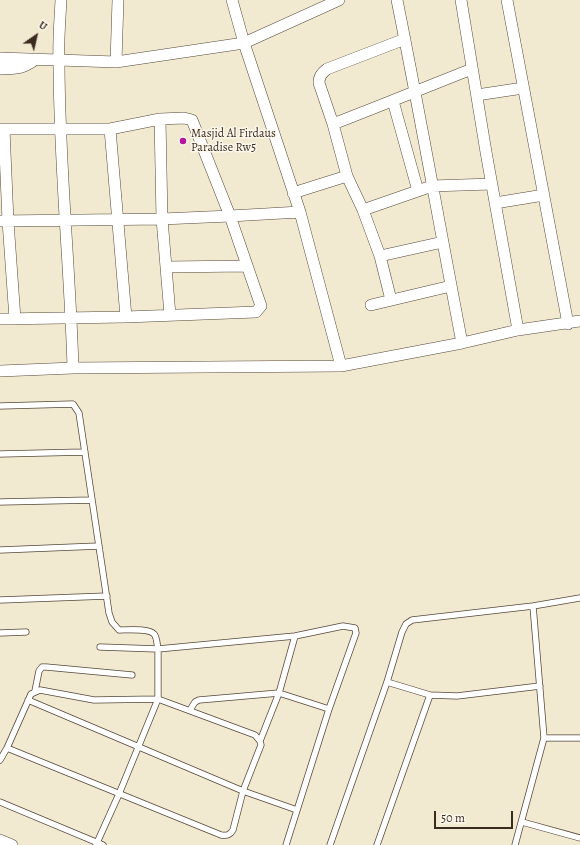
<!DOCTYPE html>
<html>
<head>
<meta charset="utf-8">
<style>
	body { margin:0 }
	#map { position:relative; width:580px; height:845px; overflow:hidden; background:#f1e9d0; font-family:Alegreya,serif }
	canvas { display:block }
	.north { position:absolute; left:16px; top:16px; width:40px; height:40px; -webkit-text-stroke:3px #fbf7ec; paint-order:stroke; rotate:34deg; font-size:11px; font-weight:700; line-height:16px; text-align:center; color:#3b2a1e }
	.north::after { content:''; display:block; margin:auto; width:14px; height:18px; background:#3b2a1e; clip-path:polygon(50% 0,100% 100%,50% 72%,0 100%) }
	.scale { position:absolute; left:434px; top:811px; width:79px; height:18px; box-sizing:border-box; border:2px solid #3b2a1e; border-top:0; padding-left:5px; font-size:12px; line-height:14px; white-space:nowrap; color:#3b2a1e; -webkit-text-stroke:3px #fbf7ec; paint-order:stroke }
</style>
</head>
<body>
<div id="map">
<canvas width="580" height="845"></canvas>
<div class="north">U</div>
<div class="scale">50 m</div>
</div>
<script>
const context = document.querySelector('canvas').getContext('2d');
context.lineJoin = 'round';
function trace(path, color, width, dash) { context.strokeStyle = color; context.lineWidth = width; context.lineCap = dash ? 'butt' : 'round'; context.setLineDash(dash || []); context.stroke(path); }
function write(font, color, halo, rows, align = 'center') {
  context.font = font + ' Alegreya,serif'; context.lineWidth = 3; context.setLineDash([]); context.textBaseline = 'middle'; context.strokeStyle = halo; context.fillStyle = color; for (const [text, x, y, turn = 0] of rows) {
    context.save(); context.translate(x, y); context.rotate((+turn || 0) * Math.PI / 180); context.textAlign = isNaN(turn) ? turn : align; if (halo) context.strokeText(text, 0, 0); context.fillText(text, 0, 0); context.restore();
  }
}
const lane = new Path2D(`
	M 0,406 L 73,404 L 79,413 L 109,613 L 112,622 L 119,630 C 127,630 149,628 154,634 C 157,637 157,645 158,649 L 295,636 L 343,626 L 355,628 L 356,633 L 329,709 L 286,845
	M 0,454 L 85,452
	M 0,502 L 92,500
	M 0,550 L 99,546
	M 0,600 L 107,596
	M 0,633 L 26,632
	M 387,682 L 430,695 L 457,696 L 540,686
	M 40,690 L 94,700 L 158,699 L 255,735 L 260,741 L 261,745 L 243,791 L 233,830 C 230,835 227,836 221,835 L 7,748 L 31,694 Z
	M 35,691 L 39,671 L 42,667 L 46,667 L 132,675
	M 28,700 L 243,791 L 297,810
	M 190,710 L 195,702 L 199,700 L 279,693 L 329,709
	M 544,738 L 580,738
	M 260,741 L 279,693 L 295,636
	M 0,760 L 7,748
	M 0,802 L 103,845
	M 522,822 L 580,838
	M 96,845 L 119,794 L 158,699 L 158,649 L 100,647
	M 330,845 L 387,682 L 402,632 L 406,624 L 412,620 L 533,606 L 580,598
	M 377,845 L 430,695
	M 515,845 L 544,738 L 533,606`);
const street = new Path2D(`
	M 61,0 C 60,20 58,41 59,61 C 59,164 70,266 73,368
	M 232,0 L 244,43 L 300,212 L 341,366
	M 397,0 C 420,114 440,229 462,343
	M 461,0 L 486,152 L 518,330
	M 507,0 L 568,324
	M 0,58 L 116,62 L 244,43 L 339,0
	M 116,62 L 118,0
	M 0,69 C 16,69 23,69 36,59
	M 477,95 L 523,88
	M 393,101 L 418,191
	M 160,119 L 162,219 L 170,315
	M 333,124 C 380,106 426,87 472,69
	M 0,129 L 110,129 L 160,119 L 184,118 L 192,120 L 230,216 L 261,306 L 256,312 L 126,317 L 0,319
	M 4,129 L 8,221 L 15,319
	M 110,129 L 126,317
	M 293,193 L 347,176
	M 495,203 L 544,195
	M 363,210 L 432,186 L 491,184
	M 0,221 L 162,219 L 230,216 L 300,212
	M 380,256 L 443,242
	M 166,267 L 247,266
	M 391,300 L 380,256 L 363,210 L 347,176 L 333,124 L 319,83 C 319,76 322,73 327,69 L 405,39
	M 371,305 L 451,286
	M 0,371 L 73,368 L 341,366 L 462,343 L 518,330 L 580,321
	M 0,840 L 12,845`);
const markers = [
	[183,141,4,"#b5179e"]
];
const poiNames = [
	["Masjid Al Firdaus",191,134],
	["Paradise Rw5",191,148]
];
trace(lane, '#564739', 7);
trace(street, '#564739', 12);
trace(lane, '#fff', 5.5);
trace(street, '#fff', 11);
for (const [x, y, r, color] of markers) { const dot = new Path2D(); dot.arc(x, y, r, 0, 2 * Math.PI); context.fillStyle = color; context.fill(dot); trace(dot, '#fbf7ec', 1.5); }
write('12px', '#3b2a1e', '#fbf7ec', poiNames, 'left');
</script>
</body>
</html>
